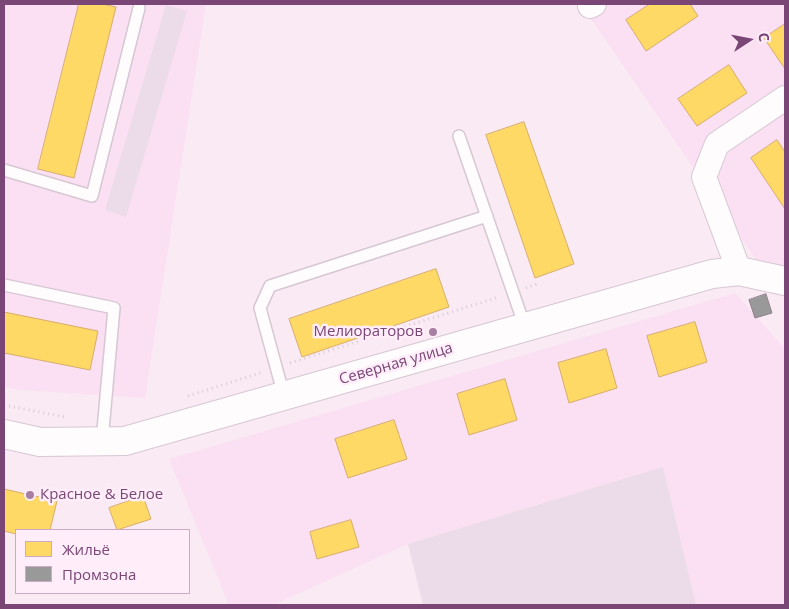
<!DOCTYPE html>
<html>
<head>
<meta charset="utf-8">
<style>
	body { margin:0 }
	#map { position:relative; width:789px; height:609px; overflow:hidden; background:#f9eaf4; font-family:"Open Sans",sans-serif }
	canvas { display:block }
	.frame { position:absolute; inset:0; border:5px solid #7a4676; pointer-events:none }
	.legend { position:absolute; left:15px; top:529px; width:175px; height:65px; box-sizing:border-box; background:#ffedf9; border:1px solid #caaac5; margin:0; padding:6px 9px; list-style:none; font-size:15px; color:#7a4676 }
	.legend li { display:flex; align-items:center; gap:10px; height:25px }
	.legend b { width:25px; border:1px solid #caaac5 }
	.north { position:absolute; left:724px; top:15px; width:50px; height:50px; -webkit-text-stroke:4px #ffedf9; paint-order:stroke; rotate:79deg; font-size:14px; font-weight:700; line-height:20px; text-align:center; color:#7a4676 }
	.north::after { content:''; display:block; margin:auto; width:18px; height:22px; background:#7a4676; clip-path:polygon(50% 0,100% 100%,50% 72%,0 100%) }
</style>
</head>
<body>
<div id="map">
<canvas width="789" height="609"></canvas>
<div class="frame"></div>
<ul class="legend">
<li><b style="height:14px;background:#ffd966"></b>Жильё</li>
<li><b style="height:14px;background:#999"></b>Промзона</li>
</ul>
<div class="north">С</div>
</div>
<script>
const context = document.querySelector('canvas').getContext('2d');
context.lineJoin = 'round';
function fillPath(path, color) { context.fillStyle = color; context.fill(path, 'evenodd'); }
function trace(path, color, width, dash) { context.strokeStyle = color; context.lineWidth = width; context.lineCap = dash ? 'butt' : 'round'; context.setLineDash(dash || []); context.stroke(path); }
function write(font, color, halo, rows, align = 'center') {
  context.font = font + ' "Open Sans",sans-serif'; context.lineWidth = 5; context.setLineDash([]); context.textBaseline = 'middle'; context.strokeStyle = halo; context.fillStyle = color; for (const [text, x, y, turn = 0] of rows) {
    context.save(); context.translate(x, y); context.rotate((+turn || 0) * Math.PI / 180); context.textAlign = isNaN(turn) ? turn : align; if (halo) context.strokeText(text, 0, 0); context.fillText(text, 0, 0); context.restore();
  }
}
const residential = new Path2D(`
	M 4,4 L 206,4 L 145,398 L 20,390 L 4,387 Z
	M 581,4 L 785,4 L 785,266 L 757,261 Z
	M 735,293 L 785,349 L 785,605 L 696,605 L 663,468 L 408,544 L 273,605 L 229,605 L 169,459 Z`);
const industrial = new Path2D(`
	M 166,5 L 187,11 L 126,217 L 105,210 Z
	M 663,467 L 696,605 L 423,605 L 408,544 Z`);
const homes = new Path2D(`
	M 79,4 L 102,4 L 116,7 L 74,178 L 38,169 Z
	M 650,4 L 690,4 L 698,16 L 646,51 L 626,20 Z
	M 785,24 L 785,69 L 764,38 Z
	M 729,65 L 747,93 L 697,126 L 678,99 Z
	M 524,122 L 574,264 L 535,278 L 486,135 Z
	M 777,140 L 785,152 L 785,209 L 751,158 Z
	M 436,269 L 449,307 L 302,357 L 289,319 Z
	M 4,312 L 98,331 L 90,370 L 4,353 Z
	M 695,322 L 707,362 L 659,377 L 647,336 Z
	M 606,349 L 617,388 L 569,403 L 558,363 Z
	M 505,379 L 517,420 L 469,435 L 457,394 Z
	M 394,420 L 407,459 L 348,478 L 335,439 Z
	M 4,489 L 57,501 L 50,530 L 16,530 L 16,534 L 4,531 Z
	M 143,496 L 151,519 L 117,530 L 109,508 Z
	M 351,520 L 359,547 L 317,559 L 310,532 Z`);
const industry = new Path2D(`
	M 766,294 L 772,313 L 755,318 L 749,300 Z`);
const path = new Path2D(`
	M 526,288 L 537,284
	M 290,363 L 499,297
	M 188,396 L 263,372
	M 4,405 L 65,417`);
const service = new Path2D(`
	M 459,136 L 525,327
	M 4,170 L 92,196 L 139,8
	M 4,285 L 114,308 L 102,441
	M 284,396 L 260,308 L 270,286 L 487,216`);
const minor = new Path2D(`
	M 590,6 L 594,4
	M 739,271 L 704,177 L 717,144 L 785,98`);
const tertiary = new Path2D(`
	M 4,434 L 40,442 L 125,441 L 712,274 L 739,271 L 785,281`);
const markers = [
	[433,332,5,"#a67fa2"],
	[30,495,5,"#a67fa2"]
];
const poiNames = [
	["Мелиораторов",423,332],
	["Красное & Белое",40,495,"left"]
];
const streetNames = [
	["Северная улица",396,364,-16]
];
fillPath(residential, '#fbe0f3');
fillPath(industrial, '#ecdbe8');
fillPath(homes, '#ffd966');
trace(homes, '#d7ad6b', 1);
fillPath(industry, '#999');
trace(industry, '#90808e', 1);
trace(service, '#d7c7d3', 14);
trace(minor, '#d7c7d3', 26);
trace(tertiary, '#d7c7d3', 30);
trace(path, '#dacad8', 3, [1, 4]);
trace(service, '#fefcfd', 11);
trace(minor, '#fefcfd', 24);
trace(tertiary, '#fefcfd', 28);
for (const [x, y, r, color] of markers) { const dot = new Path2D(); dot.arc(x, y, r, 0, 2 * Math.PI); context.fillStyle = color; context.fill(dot); trace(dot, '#ffedf9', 2); }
write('15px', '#7a4676', '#ffedf9', poiNames, 'right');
write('15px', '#7a4676', '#ffedf9', streetNames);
</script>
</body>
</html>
